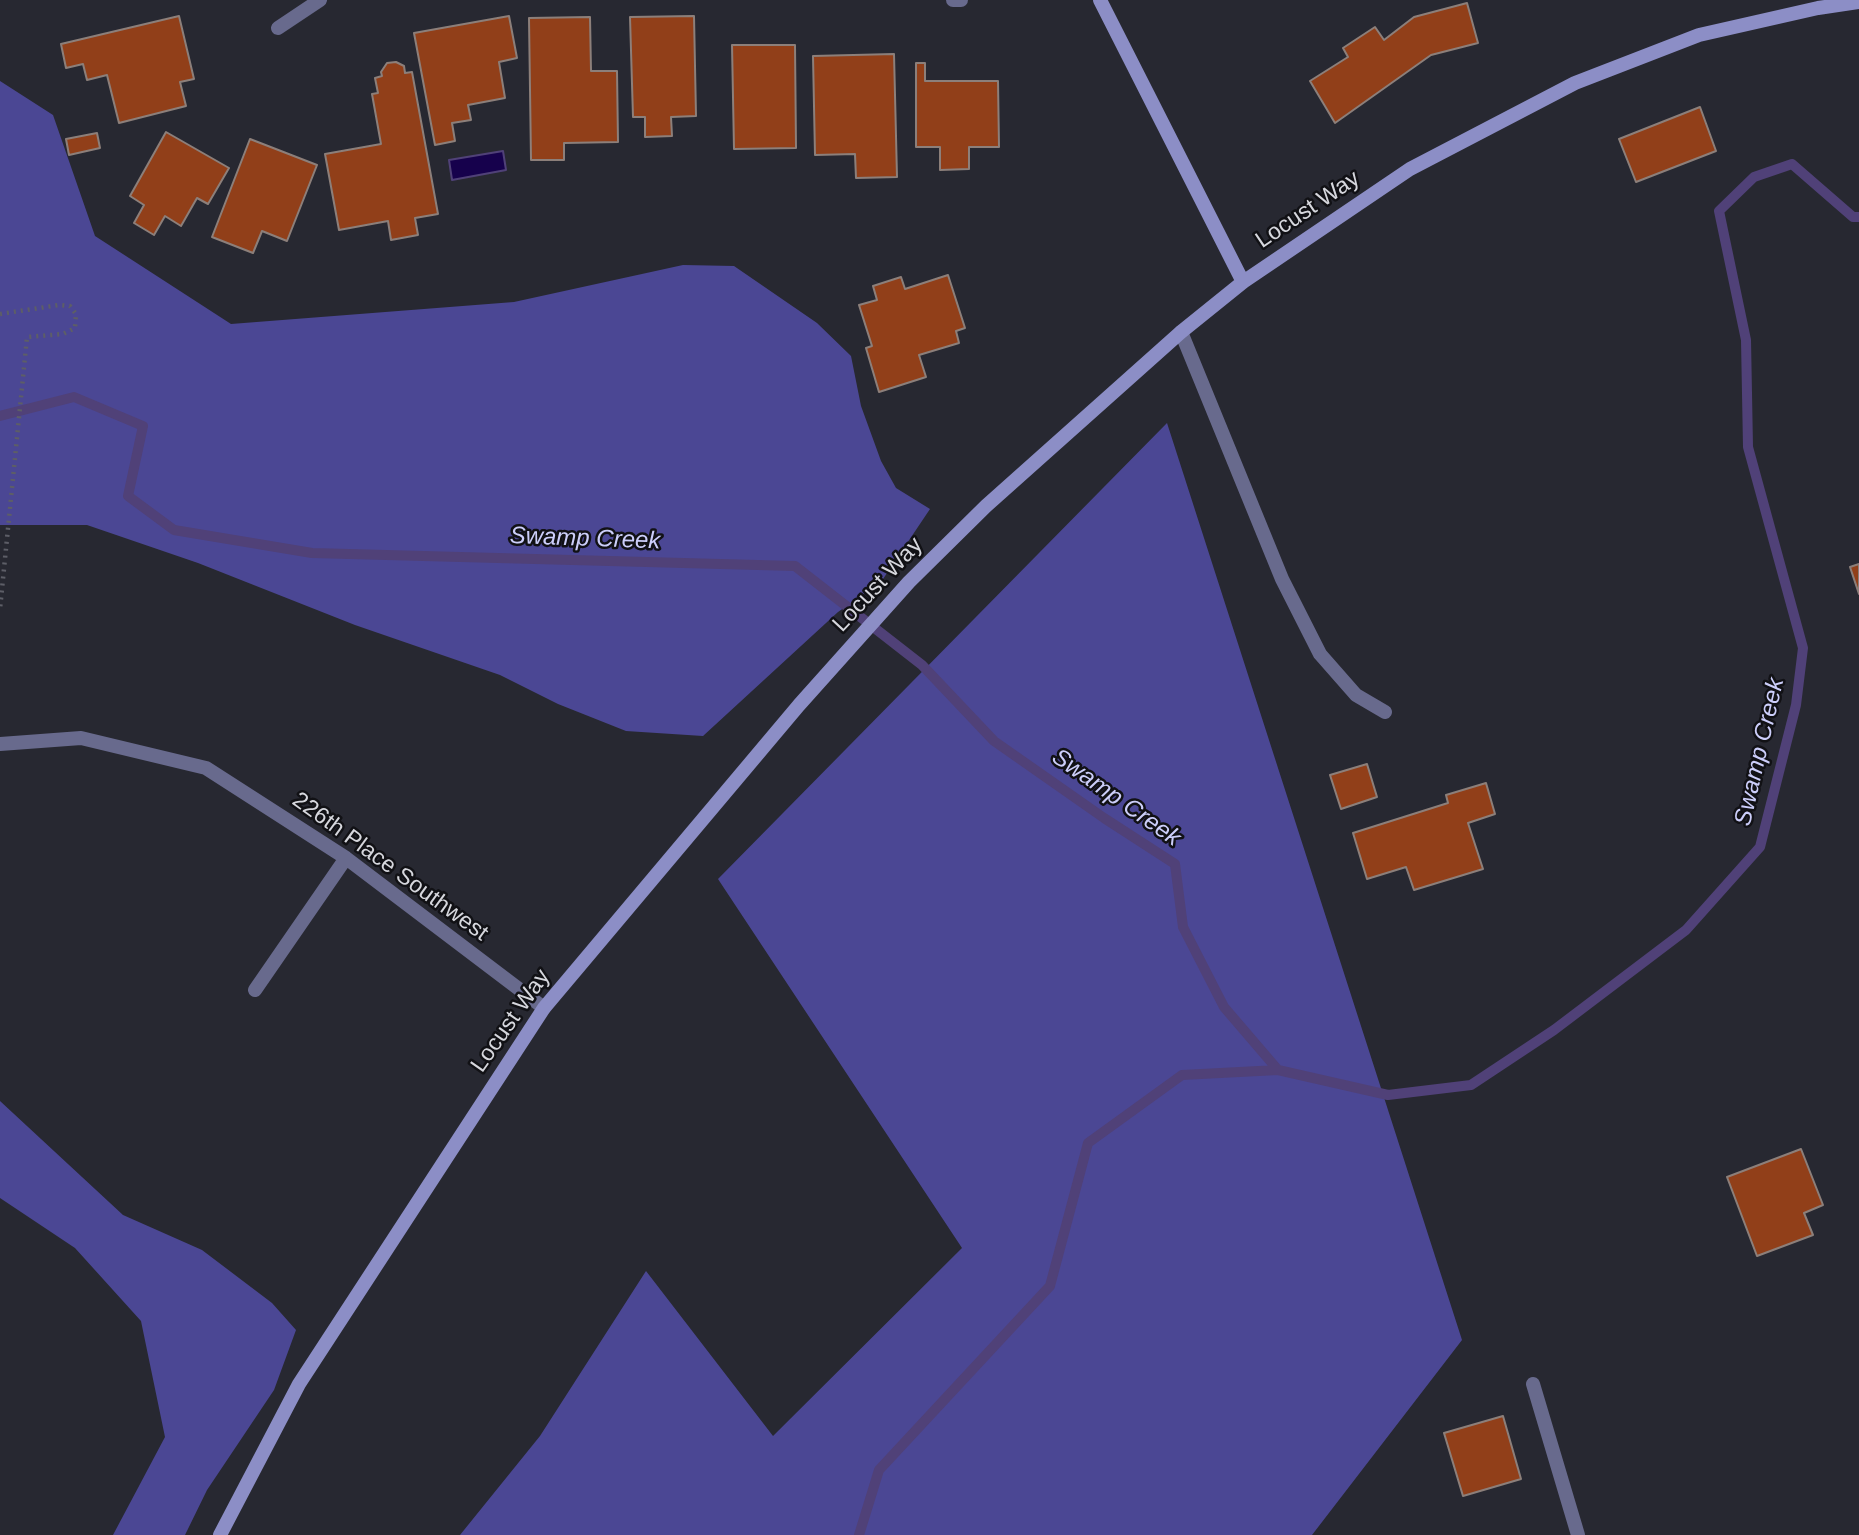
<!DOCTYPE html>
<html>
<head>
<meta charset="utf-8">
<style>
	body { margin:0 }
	canvas { display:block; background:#272831 }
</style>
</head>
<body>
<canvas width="1859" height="1535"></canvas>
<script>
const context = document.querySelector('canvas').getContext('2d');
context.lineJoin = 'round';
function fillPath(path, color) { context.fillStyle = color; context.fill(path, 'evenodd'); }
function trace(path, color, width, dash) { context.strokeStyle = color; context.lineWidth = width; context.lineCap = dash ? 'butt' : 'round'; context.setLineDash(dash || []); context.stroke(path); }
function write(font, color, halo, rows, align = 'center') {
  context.font = font + ' Helvetica,sans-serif'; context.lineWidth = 5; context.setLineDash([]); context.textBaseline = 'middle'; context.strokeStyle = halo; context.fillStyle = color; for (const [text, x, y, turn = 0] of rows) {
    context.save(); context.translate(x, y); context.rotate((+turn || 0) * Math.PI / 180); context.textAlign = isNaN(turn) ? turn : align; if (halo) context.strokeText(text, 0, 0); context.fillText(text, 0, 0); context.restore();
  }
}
const forest = new Path2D(`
	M 0,81 L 53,115 L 95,236 L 231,324 L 514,302 L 683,265 L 734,266 L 817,323 L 851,356 L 861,406 L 881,461 L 896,488 L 930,509 L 881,582 L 838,612 L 703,736 L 626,731 L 558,704 L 500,675 L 355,625 L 198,563 L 87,525 L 0,525 Z
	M 1167,423 L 1462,1340 L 1312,1535 L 460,1535 L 540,1436 L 646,1271 L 773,1436 L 962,1248 L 718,879 Z
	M 0,1101 L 123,1215 L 202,1250 L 272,1303 L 296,1330 L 274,1390 L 207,1490 L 185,1535 L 113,1535 L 165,1437 L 141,1321 L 75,1248 L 0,1198 Z`);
const water = new Path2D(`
	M 503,151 L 506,170 L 452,180 L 449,160 Z`);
const stream = new Path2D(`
	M 0,416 L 74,397 L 143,426 L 128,496 L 174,530 L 312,553 L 795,566 L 922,665 L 994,741 L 1104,818 L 1175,864 L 1183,927 L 1224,1007 L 1278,1070 L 1388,1095 L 1471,1085 L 1554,1030 L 1686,930 L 1760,847 L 1796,705 L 1803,648 L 1748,447 L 1746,340 L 1719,211 L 1754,177 L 1792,164 L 1853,217 L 1859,217
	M 859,1535 L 879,1470 L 1050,1286 L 1088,1143 L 1182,1075 L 1278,1070`);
const building = new Path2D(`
	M 1467,3 L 1478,43 L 1431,55 L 1335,123 L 1310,81 L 1348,57 L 1343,48 L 1375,27 L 1384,40 L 1414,17 Z
	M 179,16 L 194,79 L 180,82 L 186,106 L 119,123 L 107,75 L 87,80 L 83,64 L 66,68 L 61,44 Z
	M 509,16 L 517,58 L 499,62 L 505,98 L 468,105 L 471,120 L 452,123 L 455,141 L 435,145 L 414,33 Z
	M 694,16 L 696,116 L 671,117 L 672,136 L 645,137 L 645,117 L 633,117 L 630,17 Z
	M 590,17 L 591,71 L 617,71 L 618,142 L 564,143 L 564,160 L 531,160 L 529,18 Z
	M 732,45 L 795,45 L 796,148 L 734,149 Z
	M 894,54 L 897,177 L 856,178 L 855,154 L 815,155 L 813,56 Z
	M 396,62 L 404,66 L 405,73 L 412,72 L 438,214 L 415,218 L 418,235 L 391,240 L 388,221 L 339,230 L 325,154 L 381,144 L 372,94 L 378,93 L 375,78 L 382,76 L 381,72 L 387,63 Z
	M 916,63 L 925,63 L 925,81 L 998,81 L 999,147 L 969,147 L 969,169 L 940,170 L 940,147 L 916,147 Z
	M 1700,107 L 1716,151 L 1636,182 L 1619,139 Z
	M 166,132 L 229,168 L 208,204 L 197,198 L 181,226 L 165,216 L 154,235 L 134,223 L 144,205 L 130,196 Z
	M 97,133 L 100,148 L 69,155 L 66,139 Z
	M 250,139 L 317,165 L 287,241 L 262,231 L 253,253 L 212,237 Z
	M 948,275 L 965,328 L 956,331 L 959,343 L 919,355 L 926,377 L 879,392 L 866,348 L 872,346 L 859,305 L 877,300 L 873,286 L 901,277 L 905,289 Z
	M 1859,564 L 1859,594 L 1850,567 Z
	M 1367,764 L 1377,797 L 1341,809 L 1330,775 Z
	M 1486,783 L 1495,814 L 1468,823 L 1483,869 L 1414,890 L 1406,867 L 1367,879 L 1353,833 L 1448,803 L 1446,795 Z
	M 1801,1149 L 1823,1205 L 1804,1213 L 1813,1235 L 1757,1256 L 1727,1177 Z
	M 1503,1416 L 1521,1479 L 1463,1496 L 1444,1433 Z`);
const path = new Path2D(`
	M 0,314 L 59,305 L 70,306 L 76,314 L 75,328 L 63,334 L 27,337 L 0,609`);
const service = new Path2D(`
	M 1181,332 L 1282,579 L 1320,654 L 1356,695 L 1385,712
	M 1533,1384 L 1578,1535`);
const minor = new Path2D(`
	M 953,0 L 961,0
	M 278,28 L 320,0
	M 0,744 L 81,738 L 206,768 L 346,858 L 544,1008
	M 255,990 L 346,858`);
const secondary = new Path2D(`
	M 1100,0 L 1243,282
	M 220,1535 L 299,1384 L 544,1008 L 799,705 L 909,582 L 986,506 L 1181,332 L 1243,282 L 1410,169 L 1575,83 L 1699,35 L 1818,8 L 1859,2`);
const streetNames = [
	["Locust Way",1308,210,-34],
	["Locust Way",878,585,-47],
	["226th Place Southwest",390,867,36],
	["Locust Way",511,1021,-55]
];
const waterNames = [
	["Swamp Creek",585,539,2],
	["Swamp Creek",1760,752,-77],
	["Swamp Creek",1116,798,35]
];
fillPath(forest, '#4b4794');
fillPath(water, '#16014c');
trace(water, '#504178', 2);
trace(stream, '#504178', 10);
fillPath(building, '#913f19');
trace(building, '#8c7f7a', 2);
trace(path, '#5d5e67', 4.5, [2, 5]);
trace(service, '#686a8d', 14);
trace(minor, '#686a8d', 14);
trace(secondary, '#8c8ec6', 14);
write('23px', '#d6d7dd', '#111115', streetNames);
write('italic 24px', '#cccefa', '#111115', waterNames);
</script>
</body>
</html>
